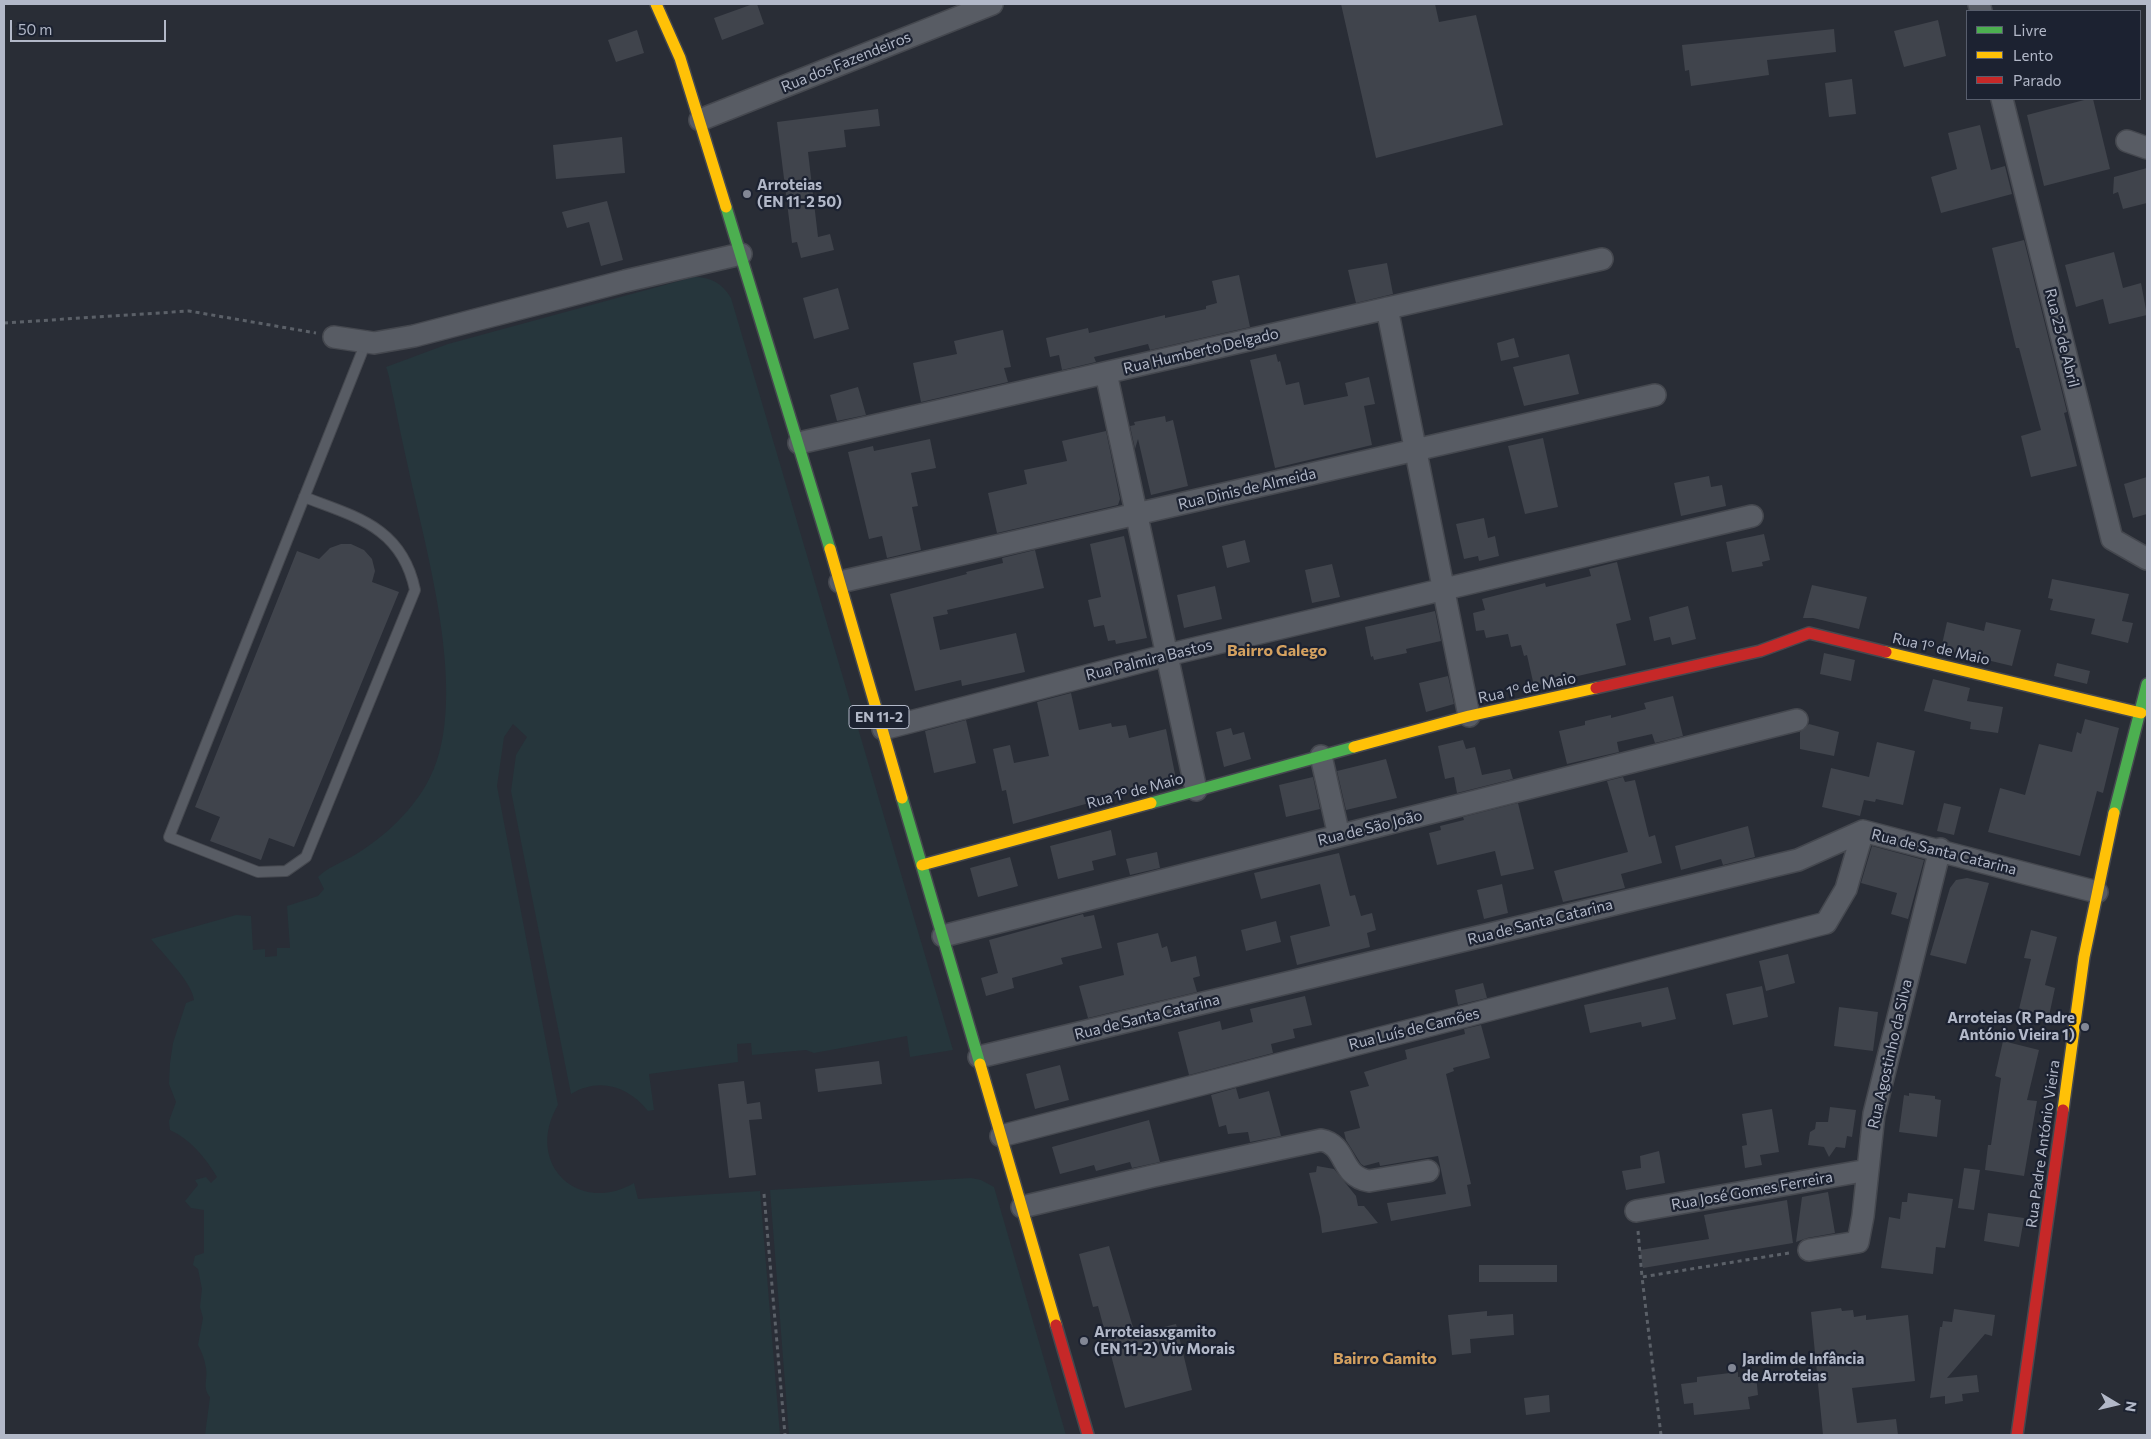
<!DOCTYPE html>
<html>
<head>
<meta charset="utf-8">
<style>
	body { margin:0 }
	#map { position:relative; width:2151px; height:1439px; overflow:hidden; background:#292d36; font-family:Commissioner,sans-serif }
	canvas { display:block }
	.frame { position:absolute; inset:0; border:5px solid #b2b8c8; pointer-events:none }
	.legend { position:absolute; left:1966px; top:10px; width:175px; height:90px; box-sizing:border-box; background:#1c2231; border:1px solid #585e6d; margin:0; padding:6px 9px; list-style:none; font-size:15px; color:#b2b8c8 }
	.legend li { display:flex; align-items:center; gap:10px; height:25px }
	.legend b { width:25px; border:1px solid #585e6d }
	.north { position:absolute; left:2091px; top:1379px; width:50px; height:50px; -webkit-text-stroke:4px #1c2231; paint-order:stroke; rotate:99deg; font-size:14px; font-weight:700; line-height:20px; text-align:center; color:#b2b8c8 }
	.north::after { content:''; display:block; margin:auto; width:18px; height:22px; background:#b2b8c8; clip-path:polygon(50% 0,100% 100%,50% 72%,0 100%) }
	.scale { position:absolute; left:10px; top:20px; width:156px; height:22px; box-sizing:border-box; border:2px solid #b2b8c8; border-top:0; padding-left:6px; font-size:15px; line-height:18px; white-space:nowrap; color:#b2b8c8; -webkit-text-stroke:4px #1c2231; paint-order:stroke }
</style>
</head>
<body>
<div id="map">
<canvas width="2151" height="1439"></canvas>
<div class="frame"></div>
<ul class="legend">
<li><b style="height:6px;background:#4caf50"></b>Livre</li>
<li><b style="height:6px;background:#ffc107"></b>Lento</li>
<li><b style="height:6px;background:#c62828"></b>Parado</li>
</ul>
<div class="north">N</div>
<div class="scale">50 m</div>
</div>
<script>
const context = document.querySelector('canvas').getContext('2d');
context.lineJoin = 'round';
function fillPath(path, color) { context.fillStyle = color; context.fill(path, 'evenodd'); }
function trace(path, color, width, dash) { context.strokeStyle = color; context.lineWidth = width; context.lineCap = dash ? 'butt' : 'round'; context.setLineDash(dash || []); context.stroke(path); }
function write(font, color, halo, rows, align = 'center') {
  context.font = font + ' Commissioner,sans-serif'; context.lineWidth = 4.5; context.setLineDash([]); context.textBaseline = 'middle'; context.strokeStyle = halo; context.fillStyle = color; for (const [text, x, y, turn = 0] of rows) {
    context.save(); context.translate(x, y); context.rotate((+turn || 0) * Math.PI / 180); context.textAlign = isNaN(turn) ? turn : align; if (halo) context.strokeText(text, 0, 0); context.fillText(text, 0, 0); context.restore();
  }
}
const green = new Path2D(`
	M 694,277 C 711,277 722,283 731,298 L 953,1050 L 910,1057 L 907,1036 L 814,1053 L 806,1050 L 752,1055 L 751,1043 L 737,1044 L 738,1062 L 649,1074 L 654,1110 L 648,1111 C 628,1086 599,1077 571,1094 L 511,791 L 516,755 L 527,737 L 513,724 L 504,737 L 497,786 L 558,1105 C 524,1162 577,1216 634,1183 L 638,1199 L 760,1191 L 780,1435 L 205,1435 L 210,1397 C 202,1387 208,1380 206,1368 C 205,1361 202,1352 198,1345 L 203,1318 L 200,1307 L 202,1289 L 198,1269 L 193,1265 L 195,1256 L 204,1253 L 204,1210 L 191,1208 L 185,1201 L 198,1185 L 195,1180 L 206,1177 L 211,1183 L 217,1177 C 206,1158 190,1139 170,1130 L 169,1121 L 176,1102 L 169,1084 L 170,1063 L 173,1043 L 186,1003 L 194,1000 C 192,982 163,954 151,939 L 236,915 L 251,916 L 253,950 L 265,949 L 265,957 L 277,956 L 277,948 L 290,948 L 287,906 L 318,896 L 324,889 L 318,877 C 328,867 341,863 353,856 C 382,839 409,814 426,785 C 473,707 426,552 408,467 C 403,444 398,422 394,400 C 391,389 390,377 386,367 L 448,344 Z
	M 971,1178 L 981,1180 L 994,1187 L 1066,1435 L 789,1435 L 770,1190 Z`);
const building = new Path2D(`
	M 753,4 L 757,4 L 764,24 L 722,40 L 714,18 Z
	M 1341,4 L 1435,4 L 1439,22 L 1476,15 L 1503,125 L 1376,158 Z
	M 1938,20 L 1946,56 L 1904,67 L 1894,31 Z
	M 1834,29 L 1836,52 L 1767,60 L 1769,75 L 1691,86 L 1689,70 L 1685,71 L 1682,45 Z
	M 637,30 L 644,53 L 616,62 L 608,40 Z
	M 1852,79 L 1856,114 L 1829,117 L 1825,83 Z
	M 2088,99 L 2093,99 L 2110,169 L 2044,186 L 2027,115 Z
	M 878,109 L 880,126 L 844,130 L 846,147 L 808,152 L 818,237 L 830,234 L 834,250 L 801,258 L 797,242 L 792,243 L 777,122 Z
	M 1980,125 L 1991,170 L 2005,166 L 2012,194 L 1941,213 L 1931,177 L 1957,169 L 1948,133 Z
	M 622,137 L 625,173 L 556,179 L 553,145 Z
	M 2147,168 L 2147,203 L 2123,209 L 2118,192 L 2113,194 L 2114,177 Z
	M 607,201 L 623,260 L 601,266 L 589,222 L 567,228 L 562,212 Z
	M 2024,240 L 2067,412 L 2064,413 L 2077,466 L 2031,477 L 2021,436 L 2041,430 L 2019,348 L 2016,348 L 1992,248 Z
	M 2114,252 L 2123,288 L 2141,283 L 2147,315 L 2109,324 L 2103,299 L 2076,307 L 2065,265 Z
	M 1387,263 L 1393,294 L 1356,303 L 1348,270 Z
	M 1239,275 L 1250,327 L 1150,350 L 1148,344 L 1094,357 L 1096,362 L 1062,370 L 1059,355 L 1050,357 L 1046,338 L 1088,328 L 1089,333 L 1165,315 L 1165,318 L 1206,309 L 1206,306 L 1217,303 L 1212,281 Z
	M 838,288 L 849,329 L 814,339 L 803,298 Z
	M 1003,330 L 1011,367 L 1004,368 L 1008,382 L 921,402 L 913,363 L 957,354 L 954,341 Z
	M 1514,338 L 1519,357 L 1501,361 L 1497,343 Z
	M 1276,354 L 1278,362 L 1280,361 L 1286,385 L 1299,382 L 1304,405 L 1348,396 L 1345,383 L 1369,377 L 1375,404 L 1364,406 L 1372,445 L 1275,468 L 1250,360 Z
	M 1569,354 L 1579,394 L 1524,406 L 1513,367 Z
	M 858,387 L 866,415 L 837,421 L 830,395 Z
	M 1165,416 L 1166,422 L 1173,420 L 1188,486 L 1151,495 L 1138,439 L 1135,449 L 1130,426 L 1135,425 L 1134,422 Z
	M 1106,431 L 1120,499 L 1118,505 L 997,533 L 988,493 L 1027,484 L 1024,470 L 1067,461 L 1062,441 Z
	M 1543,438 L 1558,507 L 1525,514 L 1508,446 Z
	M 930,439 L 936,468 L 911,473 L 918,506 L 912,507 L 921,550 L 887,558 L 882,536 L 869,539 L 848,452 L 873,446 L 874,451 Z
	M 1709,476 L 1711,487 L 1722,485 L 1726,506 L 1681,516 L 1674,483 Z
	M 2147,477 L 2147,514 L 2133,518 L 2124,484 Z
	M 1484,518 L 1488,538 L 1495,536 L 1499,556 L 1479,561 L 1478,556 L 1464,559 L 1456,524 Z
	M 1764,534 L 1770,560 L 1762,562 L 1763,566 L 1732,572 L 1726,542 Z
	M 1124,536 L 1147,638 L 1116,644 L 1115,640 L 1108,641 L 1104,625 L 1094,627 L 1088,600 L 1101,597 L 1090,544 Z
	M 1245,540 L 1250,562 L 1227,568 L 1222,546 Z
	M 341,544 L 351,544 L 364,550 L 372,559 L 375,571 L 372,582 L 399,592 L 294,847 L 269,838 L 261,860 L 210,841 L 220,817 L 195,807 L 297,551 L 319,559 L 330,548 Z
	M 1035,550 L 1044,588 L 947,610 L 948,614 L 933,617 L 940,650 L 1016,633 L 1025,672 L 962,686 L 961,680 L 915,691 L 890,594 L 967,574 L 966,572 L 1003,563 L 1002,558 Z
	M 1617,562 L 1631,620 L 1616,624 L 1626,665 L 1534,686 L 1527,655 L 1524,656 L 1521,645 L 1511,647 L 1508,634 L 1486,638 L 1484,630 L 1476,631 L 1473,613 L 1485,610 L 1482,599 L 1545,583 L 1546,587 L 1591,576 L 1589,569 Z
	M 1332,564 L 1340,597 L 1312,603 L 1305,570 Z
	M 2052,579 L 2129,594 L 2122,621 L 2133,623 L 2128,643 L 2091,634 L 2095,619 L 2050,610 L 2053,599 L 2048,598 Z
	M 1812,585 L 1867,597 L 1859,629 L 1813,618 L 1803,618 Z
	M 1215,586 L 1222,619 L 1184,628 L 1177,595 Z
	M 1688,606 L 1696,639 L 1672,645 L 1670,637 L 1654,641 L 1649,617 Z
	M 1435,611 L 1441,641 L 1406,649 L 1407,653 L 1374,660 L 1373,656 L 1371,657 L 1365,627 Z
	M 1947,622 L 1984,631 L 1986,622 L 2021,630 L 2012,666 L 1941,649 Z
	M 1824,653 L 1855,660 L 1851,681 L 1820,674 Z
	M 2057,663 L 2090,671 L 2087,684 L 2054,676 Z
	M 1448,676 L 1454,704 L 1426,712 L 1419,683 Z
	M 1933,679 L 1970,688 L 1967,701 L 2003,707 L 1998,733 L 1970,729 L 1971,722 L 1924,711 Z
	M 1071,693 L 1079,730 L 1111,723 L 1112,727 L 1126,725 L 1129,738 L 1166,729 L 1176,779 L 1139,787 L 1140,789 L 1013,824 L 1006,790 L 1002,791 L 993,749 L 1010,745 L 1014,763 L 1049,756 L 1037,702 Z
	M 1673,696 L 1683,736 L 1655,743 L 1652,734 L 1617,742 L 1619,752 L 1567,764 L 1559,731 L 1585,725 L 1585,721 L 1611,715 L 1611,718 L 1646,709 L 1644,703 Z
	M 2085,719 L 2119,728 L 2103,793 L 2097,791 L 2080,856 L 1988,832 L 2000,788 L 2025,795 L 2039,744 L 2072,752 L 2077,732 L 2081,734 Z
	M 966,720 L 976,763 L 934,773 L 925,731 Z
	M 1809,724 L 1839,732 L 1834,756 L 1800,749 L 1800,732 Z
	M 1231,728 L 1233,735 L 1244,732 L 1251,759 L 1224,767 L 1216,732 Z
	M 1463,740 L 1466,749 L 1475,747 L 1482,775 L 1510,769 L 1513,779 L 1457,793 L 1454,777 L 1445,779 L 1438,746 Z
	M 1877,742 L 1915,751 L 1903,805 L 1876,799 L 1875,802 L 1864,800 L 1860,816 L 1822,807 L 1831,768 L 1869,777 Z
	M 1386,759 L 1397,798 L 1346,810 L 1337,771 Z
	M 1313,777 L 1320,809 L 1286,817 L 1279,785 Z
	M 1623,777 L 1625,782 L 1635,780 L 1649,837 L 1655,835 L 1662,863 L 1621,874 L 1625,888 L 1563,902 L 1554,871 L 1628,852 L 1607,781 Z
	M 1518,803 L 1534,869 L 1501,876 L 1495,851 L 1437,865 L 1429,833 L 1441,830 L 1440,826 L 1464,820 L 1463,817 Z
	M 1944,803 L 1961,807 L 1954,835 L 1937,831 Z
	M 1748,826 L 1755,857 L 1723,865 L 1721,859 L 1681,870 L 1675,846 Z
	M 1111,830 L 1116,855 L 1092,861 L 1094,870 L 1058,879 L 1050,846 Z
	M 1872,846 L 1924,860 L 1908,919 L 1891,914 L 1897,893 L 1861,883 Z
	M 1157,852 L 1160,868 L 1130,875 L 1126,859 Z
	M 1339,853 L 1350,896 L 1355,895 L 1361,916 L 1372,913 L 1376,930 L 1367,933 L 1370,947 L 1297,965 L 1290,936 L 1330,926 L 1320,884 L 1261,899 L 1254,873 Z
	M 1010,857 L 1018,886 L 978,897 L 970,868 Z
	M 1967,878 L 1989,883 L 1966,964 L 1930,955 L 1950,888 L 1956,880 Z
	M 1502,884 L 1508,913 L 1484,919 L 1477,890 Z
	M 1083,914 L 1084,917 L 1094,915 L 1102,948 L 1061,958 L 1063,964 L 1012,978 L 1014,988 L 986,996 L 981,978 L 998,973 L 989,940 Z
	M 1276,921 L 1281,942 L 1246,951 L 1241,930 Z
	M 2031,930 L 2057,937 L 2045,985 L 2055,988 L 2049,1016 L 2019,1009 L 2031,959 L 2024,958 Z
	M 1158,933 L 1162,948 L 1167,946 L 1171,962 L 1196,956 L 1200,976 L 1193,978 L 1197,992 L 1088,1018 L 1079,986 L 1124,975 L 1117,943 Z
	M 1788,954 L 1795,983 L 1766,991 L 1759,961 Z
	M 1483,983 L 1487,998 L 1458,1005 L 1455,990 Z
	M 1762,986 L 1768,1017 L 1733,1025 L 1726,994 Z
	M 1668,987 L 1676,1019 L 1642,1027 L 1641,1022 L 1590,1033 L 1584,1005 Z
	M 1305,996 L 1312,1025 L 1293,1029 L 1295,1038 L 1271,1044 L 1273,1053 L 1189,1075 L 1178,1032 L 1220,1021 L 1222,1030 L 1253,1022 L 1250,1009 Z
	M 1839,1007 L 1878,1012 L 1873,1051 L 1834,1046 Z
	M 1481,1025 L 1490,1058 L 1453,1068 L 1454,1071 L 1446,1074 L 1471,1184 L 1467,1185 L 1471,1206 L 1391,1221 L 1387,1203 L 1446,1194 L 1438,1156 L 1380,1166 L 1379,1162 L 1364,1166 L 1361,1164 L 1346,1140 L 1344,1132 L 1360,1128 L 1350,1091 L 1369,1086 L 1364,1072 L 1407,1059 L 1405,1050 L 1465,1034 L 1464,1029 Z
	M 2003,1041 L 2039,1050 L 2027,1100 L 2037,1101 L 2024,1176 L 1985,1170 L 1988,1145 L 1991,1145 L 2001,1078 L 1995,1076 Z
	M 879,1061 L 882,1084 L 818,1092 L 815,1069 Z
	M 1060,1065 L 1069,1100 L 1035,1109 L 1026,1074 Z
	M 744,1081 L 747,1104 L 760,1102 L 762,1119 L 749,1120 L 756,1175 L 729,1178 L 718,1084 Z
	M 1236,1088 L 1239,1099 L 1269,1091 L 1281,1136 L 1250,1142 L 1248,1132 L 1228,1134 L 1226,1125 L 1219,1127 L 1211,1095 Z
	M 1909,1093 L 1935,1096 L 1935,1099 L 1941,1100 L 1937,1137 L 1899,1132 L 1904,1095 L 1909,1096 Z
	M 1830,1107 L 1856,1110 L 1852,1137 L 1847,1136 L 1845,1148 L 1836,1147 L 1829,1157 L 1824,1147 L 1808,1145 L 1810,1132 L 1815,1129 L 1816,1122 L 1828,1122 Z
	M 1772,1109 L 1779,1152 L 1760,1155 L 1762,1165 L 1745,1168 L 1742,1146 L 1747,1145 L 1742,1114 Z
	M 1149,1120 L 1160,1162 L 1132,1168 L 1130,1162 L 1096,1171 L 1094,1165 L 1060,1174 L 1052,1147 Z
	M 1659,1151 L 1665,1183 L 1626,1190 L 1622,1171 L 1641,1168 L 1640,1156 Z
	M 1317,1166 L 1334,1169 L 1356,1196 L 1358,1206 L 1364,1206 L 1378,1223 L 1322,1233 L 1320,1217 L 1309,1173 L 1316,1172 Z
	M 1964,1168 L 1980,1170 L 1974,1210 L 1958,1208 Z
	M 1828,1192 L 1835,1233 L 1807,1238 L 1796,1242 L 1802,1197 Z
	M 1908,1193 L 1953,1199 L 1945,1248 L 1936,1247 L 1933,1274 L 1881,1268 L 1889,1217 L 1900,1219 L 1902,1202 L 1907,1202 Z
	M 1787,1200 L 1793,1243 L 1643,1268 L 1640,1250 L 1709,1239 L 1704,1215 Z
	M 1988,1213 L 2024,1218 L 2019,1247 L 1984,1241 Z
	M 1109,1246 L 1135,1334 L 1176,1324 L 1192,1390 L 1125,1408 L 1098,1306 L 1093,1307 L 1079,1254 Z
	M 1479,1265 L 1557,1265 L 1557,1282 L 1479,1282 Z
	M 1841,1308 L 1842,1311 L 1853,1310 L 1854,1317 L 1866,1315 L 1866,1320 L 1908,1315 L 1915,1381 L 1852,1388 L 1857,1423 L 1896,1419 L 1898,1435 L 1823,1435 L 1811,1312 Z
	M 1954,1309 L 1995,1315 L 1992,1336 L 1985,1334 L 1947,1378 L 1977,1375 L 1979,1392 L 1962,1394 L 1963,1401 L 1945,1404 L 1945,1396 L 1930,1398 L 1940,1327 L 1942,1327 L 1943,1321 L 1952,1322 Z
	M 1487,1311 L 1487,1316 L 1513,1314 L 1514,1335 L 1470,1339 L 1471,1353 L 1452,1355 L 1448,1315 Z
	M 1738,1372 L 1738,1377 L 1756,1375 L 1758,1395 L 1748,1397 L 1750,1409 L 1694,1415 L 1693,1403 L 1684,1404 L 1681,1384 L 1697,1382 L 1697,1377 Z
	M 1549,1395 L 1550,1412 L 1526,1415 L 1524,1398 Z`);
const path = new Path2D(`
	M 4,323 L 189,311 L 316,333
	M 764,1194 L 785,1435
	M 1638,1231 L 1642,1277
	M 1661,1435 L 1642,1277 L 1789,1253`);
const lane = new Path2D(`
	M 304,497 C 356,517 402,527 415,590 L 306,857 L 286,871 L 258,872 L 169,837 L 366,342`);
const street = new Path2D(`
	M 1979,4 L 1981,11
	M 2002,99 L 2112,539 L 2147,559
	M 700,120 L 992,4
	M 2127,141 L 2147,148
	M 1387,308 L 1469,716
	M 334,337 L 374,343 L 414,336 L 625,281 L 741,254
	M 1106,373 L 1196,790
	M 799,443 L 1602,259
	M 840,582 L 1655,395
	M 883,729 L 1167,655 L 1752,516
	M 1321,756 L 1339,836
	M 943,936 L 1797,720
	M 979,1057 L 1798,860 L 1863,831 L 2097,892
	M 1001,1136 L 1826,923 L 1846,889 L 1863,831
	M 1022,1207 L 1153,1176 L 1321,1140 C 1348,1145 1339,1176 1369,1181 L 1428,1171
	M 1636,1211 L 1868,1170
	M 1809,1250 L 1858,1242 L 1863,1216 L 1874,1114 L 1940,849`);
const fast = new Path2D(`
	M 726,207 L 830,549
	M 902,798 L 980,1064
	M 1151,803 L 1354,747
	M 2114,813 L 2147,684`);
const slow = new Path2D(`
	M 656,4 L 680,58 L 726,207
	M 830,549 L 902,798
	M 1886,652 L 2141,713
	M 1354,747 L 1469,716 L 1596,688
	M 922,865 L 1151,803
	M 980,1064 L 1056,1325
	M 2063,1110 L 2084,957 L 2114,813`);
const jam = new Path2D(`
	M 1596,688 L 1760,651 L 1809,633 L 1886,652
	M 1056,1325 L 1088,1435
	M 2017,1435 L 2063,1110`);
const markers = [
	[747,194,5,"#828795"],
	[2085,1027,5,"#828795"],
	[1084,1341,5,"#828795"],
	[1732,1368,5,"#828795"]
];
const shields = [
	[879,717,60]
];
const shieldNames = [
	["EN 11-2",879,717]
];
const streetNames = [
	["Rua dos Fazendeiros",846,62,-22],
	["Rua 25 de Abril",2062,338,76],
	["Rua Humberto Delgado",1201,351,-13],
	["Rua Dinis de Almeida",1247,489,-13],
	["Rua 1º de Maio",1941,649,13],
	["Rua Palmira Bastos",1149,660,-14],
	["Rua 1º de Maio",1527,688,-12],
	["Rua 1º de Maio",1135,791,-15],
	["Rua de São João",1370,828,-14],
	["Rua de Santa Catarina",1944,852,14],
	["Rua de Santa Catarina",1540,922,-14],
	["Rua de Santa Catarina",1147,1017,-14],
	["Rua Luís de Camões",1414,1029,-14],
	["Rua Agostinho da Silva",1890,1054,-77],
	["Rua Padre António Vieira",2043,1144,-82],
	["Rua José Gomes Ferreira",1752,1191,-10]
];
const poiNames = [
	["Arroteias",757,185],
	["(EN 11-2 50)",757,202],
	["Arroteias (R Padre",2075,1018,"right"],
	["António Vieira 1)",2075,1035,"right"],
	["Arroteiasxgamito",1094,1332],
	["(EN 11-2) Viv Morais",1094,1349],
	["Jardim de Infância",1742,1359],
	["de Arroteias",1742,1376]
];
const neighbourhoodNames = [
	["Bairro Galego",1277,651],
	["Bairro Gamito",1385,1359]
];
fillPath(green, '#26363c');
fillPath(building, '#40444c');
trace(lane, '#45484f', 12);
trace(street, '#45484f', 24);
trace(fast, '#45484f', 14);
trace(slow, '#45484f', 14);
trace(jam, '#45484f', 14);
trace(path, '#5b6068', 3, [4, 4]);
trace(lane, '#585c64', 10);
trace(street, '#585c64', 21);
trace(fast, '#4caf50', 11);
trace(slow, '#ffc107', 11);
trace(jam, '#c62828', 11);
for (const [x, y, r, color] of markers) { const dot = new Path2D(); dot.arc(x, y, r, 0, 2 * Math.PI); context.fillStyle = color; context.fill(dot); trace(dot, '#1c2231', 2); }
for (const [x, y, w] of shields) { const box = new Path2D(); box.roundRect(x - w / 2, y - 11.5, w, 23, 4); context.fillStyle = '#1c2231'; context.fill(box); trace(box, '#b2b8c8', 1); }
write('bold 14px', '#b2b8c8', null, shieldNames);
write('15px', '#b2b8c8', '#1c2231', streetNames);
write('bold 15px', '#b2b8c8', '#1c2231', poiNames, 'left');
write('bold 16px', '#d4a160', '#1c2231', neighbourhoodNames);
</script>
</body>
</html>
